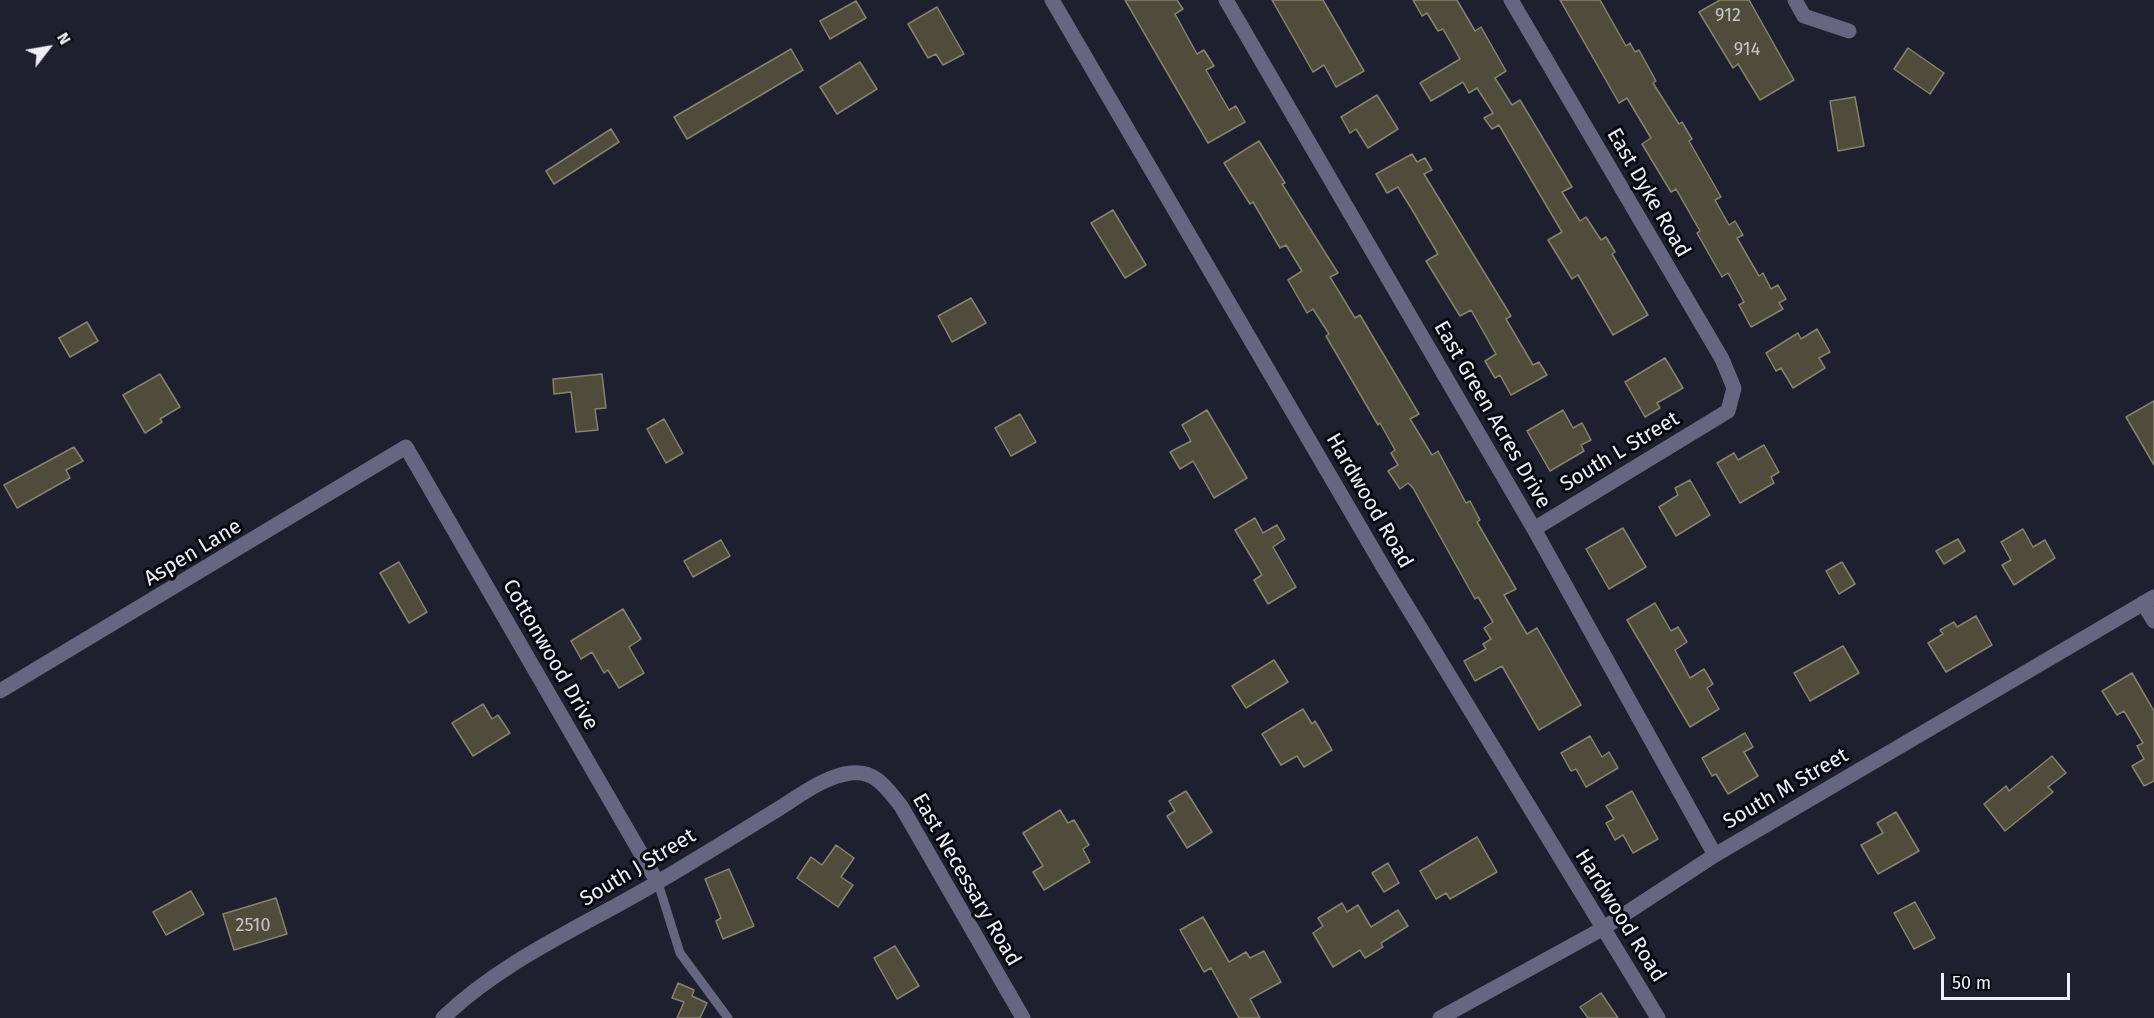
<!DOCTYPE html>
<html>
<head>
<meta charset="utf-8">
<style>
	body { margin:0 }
	#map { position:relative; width:2154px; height:1018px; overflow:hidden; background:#1e202f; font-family:"Fira Sans",sans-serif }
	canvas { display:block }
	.north { position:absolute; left:18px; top:18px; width:60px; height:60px; -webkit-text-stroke:4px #090a11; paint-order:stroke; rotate:59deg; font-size:16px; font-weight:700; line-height:24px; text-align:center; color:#edeef9 }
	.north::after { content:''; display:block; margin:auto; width:21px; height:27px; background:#edeef9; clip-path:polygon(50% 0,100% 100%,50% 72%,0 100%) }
	.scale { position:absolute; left:1941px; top:973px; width:129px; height:27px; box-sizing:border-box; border:3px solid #edeef9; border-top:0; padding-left:8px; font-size:18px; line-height:21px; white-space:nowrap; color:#edeef9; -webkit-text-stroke:4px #090a11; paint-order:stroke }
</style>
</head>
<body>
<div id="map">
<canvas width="2154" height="1018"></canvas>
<div class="north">N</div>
<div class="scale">50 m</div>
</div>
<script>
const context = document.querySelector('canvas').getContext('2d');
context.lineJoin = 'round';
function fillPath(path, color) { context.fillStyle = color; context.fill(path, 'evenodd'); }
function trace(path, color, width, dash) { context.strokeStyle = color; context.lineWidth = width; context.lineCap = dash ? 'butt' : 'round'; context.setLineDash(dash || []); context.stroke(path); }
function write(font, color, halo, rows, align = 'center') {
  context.font = font + ' "Fira Sans",sans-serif'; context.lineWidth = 6; context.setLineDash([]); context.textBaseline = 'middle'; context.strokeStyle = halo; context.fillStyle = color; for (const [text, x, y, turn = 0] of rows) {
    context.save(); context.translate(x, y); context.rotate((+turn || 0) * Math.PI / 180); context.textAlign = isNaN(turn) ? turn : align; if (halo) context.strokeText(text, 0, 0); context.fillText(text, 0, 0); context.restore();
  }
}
const building = new Path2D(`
	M 1125,0 L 1177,0 L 1183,9 L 1175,14 L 1197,54 L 1204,50 L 1214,66 L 1206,70 L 1229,110 L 1236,106 L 1245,122 L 1208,143 Z
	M 1272,0 L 1323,0 L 1364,71 L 1336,87 L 1324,65 L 1313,72 Z
	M 1413,0 L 1457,0 L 1475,31 L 1481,27 L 1506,71 L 1495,78 L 1512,105 L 1520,100 L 1572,187 L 1562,192 L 1580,221 L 1586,217 L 1601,240 L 1606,237 L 1615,252 L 1612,254 L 1648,315 L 1613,335 L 1578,275 L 1572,279 L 1548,240 L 1562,232 L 1499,125 L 1492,129 L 1484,118 L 1493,113 L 1477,88 L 1469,93 L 1463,82 L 1431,101 L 1420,83 L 1460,59 L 1443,29 L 1438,31 L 1427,13 L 1422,16 Z
	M 1560,0 L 1600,0 L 1626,46 L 1630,43 L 1635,52 L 1639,50 L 1656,81 L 1653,83 L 1679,124 L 1682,122 L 1692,139 L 1689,141 L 1721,197 L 1715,200 L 1729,225 L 1735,221 L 1743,235 L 1737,238 L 1759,276 L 1763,273 L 1771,289 L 1778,285 L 1786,299 L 1779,303 L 1783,309 L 1751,327 L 1739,305 L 1744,302 L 1728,273 L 1722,277 L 1697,233 L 1700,231 L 1676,189 L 1671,192 L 1642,144 L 1651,138 L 1627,98 L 1619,103 Z
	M 1720,0 L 1749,0 L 1794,80 L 1760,100 L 1738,64 L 1733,68 L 1699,12 Z
	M 856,1 L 866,18 L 830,39 L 820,21 Z
	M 937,7 L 964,54 L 943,65 L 936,54 L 928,58 L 908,24 Z
	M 1908,48 L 1944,73 L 1930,94 L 1894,69 Z
	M 791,49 L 803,70 L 687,139 L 674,117 Z
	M 860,62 L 877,89 L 837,114 L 820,87 Z
	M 1377,95 L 1398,129 L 1368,148 L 1356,129 L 1350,133 L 1341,117 Z
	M 1855,97 L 1864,146 L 1838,151 L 1830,101 Z
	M 611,129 L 619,142 L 554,184 L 546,171 Z
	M 1259,141 L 1285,183 L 1282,184 L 1338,273 L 1330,277 L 1355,318 L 1360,315 L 1419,414 L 1410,419 L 1432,455 L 1438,451 L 1466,503 L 1470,501 L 1480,520 L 1477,522 L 1516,589 L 1504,595 L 1527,634 L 1537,628 L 1581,705 L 1539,730 L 1502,666 L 1475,681 L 1464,661 L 1486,649 L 1483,644 L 1491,639 L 1484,628 L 1493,622 L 1478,597 L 1475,599 L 1413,488 L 1408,483 L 1400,489 L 1388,471 L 1398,465 L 1391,453 L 1395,450 L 1380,423 L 1378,425 L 1326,336 L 1329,334 L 1313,309 L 1307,313 L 1288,280 L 1302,271 L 1286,245 L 1280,248 L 1253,202 L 1250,204 L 1224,163 Z
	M 1412,154 L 1417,162 L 1425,158 L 1432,170 L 1424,174 L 1511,316 L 1506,319 L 1533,365 L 1539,362 L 1547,375 L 1511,395 L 1500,375 L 1495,378 L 1485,361 L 1496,354 L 1471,310 L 1460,316 L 1426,261 L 1438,254 L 1411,208 L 1398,187 L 1387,193 L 1376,174 Z
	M 1113,210 L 1146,265 L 1125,278 L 1091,223 Z
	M 971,298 L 986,323 L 952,342 L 938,316 Z
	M 87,322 L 98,341 L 70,357 L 59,338 Z
	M 1817,329 L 1830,352 L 1819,358 L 1825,368 L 1793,388 L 1781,368 L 1776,371 L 1766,353 L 1798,333 L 1801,339 Z
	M 1665,358 L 1683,388 L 1657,403 L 1660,408 L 1645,417 L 1625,382 Z
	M 160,374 L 180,407 L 160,419 L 162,422 L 145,433 L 123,395 Z
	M 602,374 L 606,408 L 595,409 L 598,430 L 576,432 L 571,392 L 554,394 L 553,379 Z
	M 2154,401 L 2154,465 L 2126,417 Z
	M 1207,410 L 1247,478 L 1214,498 L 1193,461 L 1180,469 L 1170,452 L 1191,441 L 1182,425 Z
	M 1563,410 L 1573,428 L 1582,423 L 1591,440 L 1581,445 L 1584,451 L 1550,471 L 1527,431 Z
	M 1020,414 L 1036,442 L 1011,456 L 995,428 Z
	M 664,419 L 683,453 L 666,463 L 647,429 Z
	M 1764,445 L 1779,472 L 1771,477 L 1774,483 L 1740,503 L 1717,463 L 1734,453 L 1738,460 Z
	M 74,447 L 83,461 L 66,470 L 70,478 L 17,508 L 4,485 Z
	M 1690,480 L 1710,515 L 1676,536 L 1659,507 L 1678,495 L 1675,488 Z
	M 1255,518 L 1263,533 L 1277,525 L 1285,539 L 1273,547 L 1296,587 L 1268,604 L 1254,580 L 1262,575 L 1235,530 Z
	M 1623,528 L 1646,567 L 1609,589 L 1586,549 Z
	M 2023,529 L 2033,547 L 2045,540 L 2055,558 L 2014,585 L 2002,565 L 2011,560 L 2001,542 Z
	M 1958,539 L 1965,551 L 1944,564 L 1936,551 Z
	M 721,540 L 730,556 L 693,577 L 684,561 Z
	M 399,562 L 427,612 L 409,623 L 380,573 Z
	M 1842,562 L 1855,584 L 1839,594 L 1826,571 Z
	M 1655,603 L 1671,631 L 1678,627 L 1687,642 L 1675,650 L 1690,678 L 1704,669 L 1713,684 L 1707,688 L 1719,709 L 1690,727 L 1627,620 Z
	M 623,609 L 641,639 L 629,647 L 644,673 L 619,688 L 608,670 L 604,673 L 592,652 L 581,659 L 571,641 Z
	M 1976,616 L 1992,645 L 1946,672 L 1928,643 L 1943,634 L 1940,630 L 1954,622 L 1957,627 Z
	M 1843,646 L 1859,673 L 1810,701 L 1794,673 Z
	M 1274,660 L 1288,682 L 1246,708 L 1232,686 Z
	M 2132,673 L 2154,711 L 2154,781 L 2144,786 L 2132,766 L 2144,759 L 2137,746 L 2143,743 L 2124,711 L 2117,715 L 2102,691 Z
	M 483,704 L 492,719 L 498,715 L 510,733 L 473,756 L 452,723 Z
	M 1303,709 L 1312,724 L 1315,721 L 1332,750 L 1304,767 L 1297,756 L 1281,765 L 1262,734 Z
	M 1745,733 L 1753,747 L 1744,752 L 1758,776 L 1728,794 L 1716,774 L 1712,776 L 1702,758 Z
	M 1590,736 L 1602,757 L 1609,752 L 1618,768 L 1586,787 L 1576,769 L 1571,771 L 1561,753 Z
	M 2052,756 L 2066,773 L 2048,787 L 2053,792 L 2005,831 L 1984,804 L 2006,786 L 2009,791 Z
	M 1186,791 L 1212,832 L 1187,848 L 1167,816 L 1175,811 L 1169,801 Z
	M 1632,791 L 1658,839 L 1633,853 L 1623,835 L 1615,840 L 1606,823 L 1614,819 L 1606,806 Z
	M 1060,810 L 1068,823 L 1074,820 L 1089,845 L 1083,849 L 1090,862 L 1044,890 L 1033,872 L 1043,866 L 1023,833 Z
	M 1896,812 L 1919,851 L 1878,874 L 1861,845 L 1883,833 L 1877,823 Z
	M 1477,837 L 1497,872 L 1450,899 L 1446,893 L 1436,899 L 1420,871 Z
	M 836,845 L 854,858 L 841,877 L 853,885 L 838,907 L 797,878 L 811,857 L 822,865 Z
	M 1388,863 L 1399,883 L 1384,892 L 1372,873 Z
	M 729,869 L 754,926 L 723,939 L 716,921 L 721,918 L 705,879 Z
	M 191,891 L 204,914 L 166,935 L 153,912 Z
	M 276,898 L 287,934 L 234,950 L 223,914 Z
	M 1915,902 L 1935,938 L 1914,949 L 1894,913 Z
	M 1342,903 L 1347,912 L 1358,905 L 1371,927 L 1398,910 L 1408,926 L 1381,943 L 1383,947 L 1365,958 L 1360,950 L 1333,967 L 1313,933 L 1323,926 L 1318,918 Z
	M 1203,917 L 1229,962 L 1246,952 L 1250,958 L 1264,951 L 1281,982 L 1250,999 L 1260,1018 L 1239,1018 L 1211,968 L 1204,972 L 1180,930 Z
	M 895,946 L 919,986 L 897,999 L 874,958 Z
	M 678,983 L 694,990 L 692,996 L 707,1003 L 700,1018 L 677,1018 L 684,1002 L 672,998 Z
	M 1601,993 L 1618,1018 L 1588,1018 L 1580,1007 Z`);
const lane = new Path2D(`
	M 658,883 L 680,953 L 728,1018`);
const street = new Path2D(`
	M 1052,0 L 1385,570 L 1658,1018
	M 1226,0 L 1534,529 L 1715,855
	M 1511,0 L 1722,359 L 1734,388 L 1728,411 L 1534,529
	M 1795,0 L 1804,16 L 1849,31
	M 2143,603 L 2154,621
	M 0,691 L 406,447 L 658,883
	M 443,1018 C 504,959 586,925 658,882 C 697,859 736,835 775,811 C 798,797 824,776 851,773 C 876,770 887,789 901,806 L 1023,1018
	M 1440,1018 L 1602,929 L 1715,855 L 2154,597`);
const numberNames = [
	["912",1728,16],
	["914",1747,50],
	["2510",253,926]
];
const streetNames = [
	["East Dyke Road",1648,193,60],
	["East Green Acres Drive",1492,415,60],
	["South L Street",1620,452,-31],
	["Hardwood Road",1369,501,60],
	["Aspen Lane",193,553,-31],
	["Cottonwood Drive",550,655,60],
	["South M Street",1786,789,-30],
	["South J Street",638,868,-31],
	["East Necessary Road",966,880,60],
	["Hardwood Road",1620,916,58]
];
fillPath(building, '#504c3b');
trace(building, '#86826f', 1.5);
trace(lane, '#64677f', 9);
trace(street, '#64677f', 15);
write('18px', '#c6c6ca', null, numberNames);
write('21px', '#edeef9', '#090a11', streetNames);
</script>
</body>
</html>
